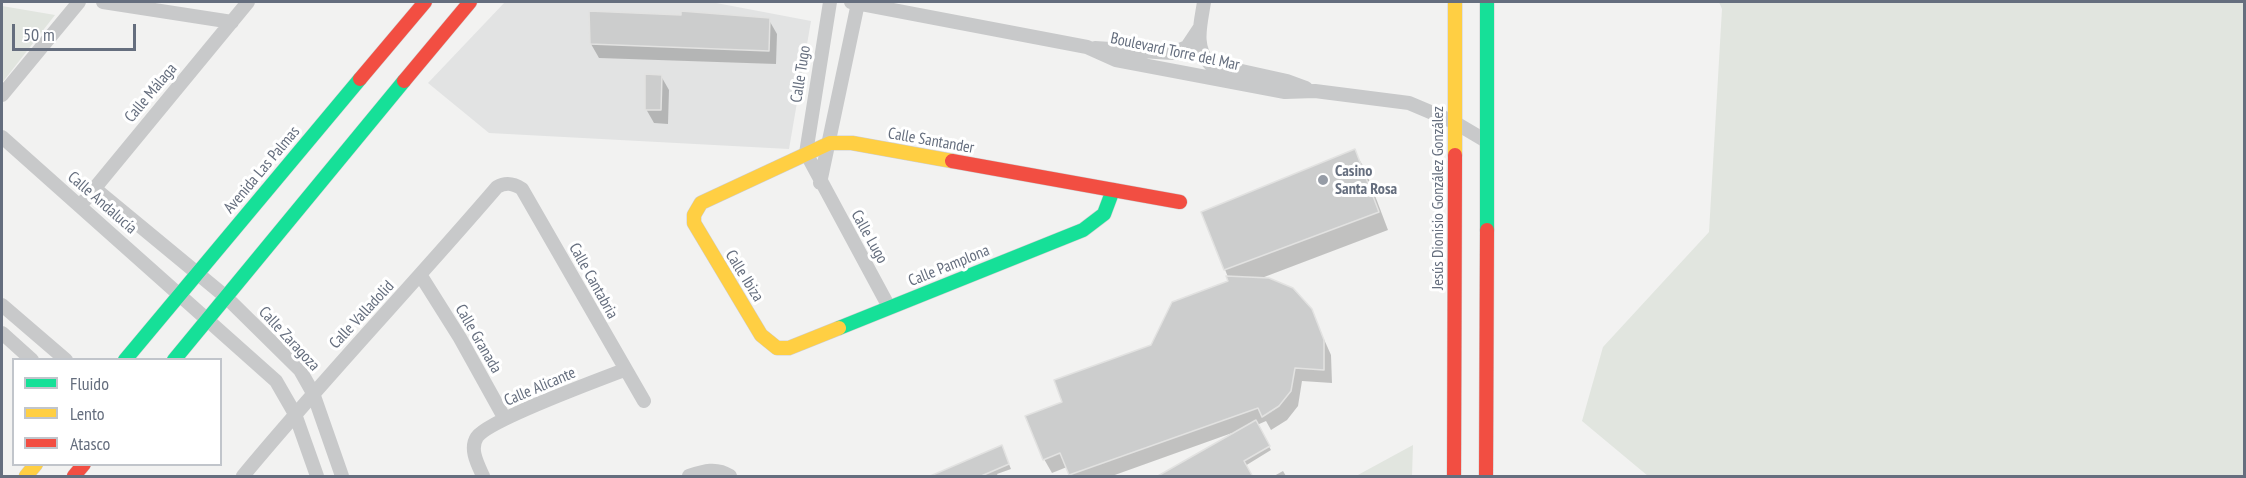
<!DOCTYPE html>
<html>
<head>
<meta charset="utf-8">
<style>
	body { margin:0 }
	#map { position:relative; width:2246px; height:478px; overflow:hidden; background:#f2f2f1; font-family:"PT Sans Narrow",sans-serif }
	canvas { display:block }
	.frame { position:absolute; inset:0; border:3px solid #656e7e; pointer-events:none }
	.legend { position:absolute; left:12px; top:358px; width:210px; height:108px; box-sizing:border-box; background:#fff; border:2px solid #c1c5cb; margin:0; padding:8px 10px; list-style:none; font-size:18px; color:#656e7e }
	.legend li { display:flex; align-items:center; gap:12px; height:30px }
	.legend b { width:30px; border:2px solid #c1c5cb }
	.scale { position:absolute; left:12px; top:24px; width:124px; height:27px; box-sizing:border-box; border:3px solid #656e7e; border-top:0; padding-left:8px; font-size:18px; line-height:21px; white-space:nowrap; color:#656e7e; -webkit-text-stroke:4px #fff; paint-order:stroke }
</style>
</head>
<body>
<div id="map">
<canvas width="2246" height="478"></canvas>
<div class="frame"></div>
<ul class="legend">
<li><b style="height:8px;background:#16e098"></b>Fluido</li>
<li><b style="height:8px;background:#ffcf43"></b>Lento</li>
<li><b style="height:8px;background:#f24e42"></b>Atasco</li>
</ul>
<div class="scale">50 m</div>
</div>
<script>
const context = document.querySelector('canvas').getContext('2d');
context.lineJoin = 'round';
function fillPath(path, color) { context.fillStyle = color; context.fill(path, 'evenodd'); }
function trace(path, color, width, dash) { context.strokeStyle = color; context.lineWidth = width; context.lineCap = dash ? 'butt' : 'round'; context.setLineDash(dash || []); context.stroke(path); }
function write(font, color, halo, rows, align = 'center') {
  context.font = font + ' "PT Sans Narrow",sans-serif'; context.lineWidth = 6; context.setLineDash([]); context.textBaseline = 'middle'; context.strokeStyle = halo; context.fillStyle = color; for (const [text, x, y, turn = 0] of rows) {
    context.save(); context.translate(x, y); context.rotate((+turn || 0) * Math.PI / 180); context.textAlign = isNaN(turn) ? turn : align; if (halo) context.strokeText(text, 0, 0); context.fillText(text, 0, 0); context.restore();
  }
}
const built = new Path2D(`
	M 505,2 L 711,2 L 811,21 L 789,149 L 489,133 L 428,83 Z`);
const green = new Path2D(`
	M 1719,2 L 2244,2 L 2244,476 L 1648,476 L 1582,421 L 1603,347 L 1709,232 L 1722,9 Z
	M 2,6 L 55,15 L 2,83 Z
	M 1413,445 L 1412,476 L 1356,476 Z`);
const shadow = new Path2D(`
	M 769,20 L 777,34 L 776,64 L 599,58 L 591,44 Z
	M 661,76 L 669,90 L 668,124 L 654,123 L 646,109 Z
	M 1354,151 L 1365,169 L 1388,230 L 1259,279 L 1311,310 L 1331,355 L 1332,383 L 1302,381 L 1298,406 L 1287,420 L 1271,430 L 1266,421 L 1257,425 L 1271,450 L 1245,466 L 1170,476 L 1232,433 L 1112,476 L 1071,476 L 1067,467 L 1052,473 L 1044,459 L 1064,402 L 1152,346 L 1230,282 L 1202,213 Z
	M 1004,452 L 1011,469 L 997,474 L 998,476 L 930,476 Z
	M 1283,471 L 1286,476 L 1274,476 Z`);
const building = new Path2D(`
	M 589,11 L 681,15 L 681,11 L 770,18 L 769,51 L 590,44 Z
	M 645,74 L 662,75 L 661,110 L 645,110 Z
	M 1355,149 L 1379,212 L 1224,270 L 1201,212 Z
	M 1226,276 L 1269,278 L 1293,288 L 1312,309 L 1324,340 L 1324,370 L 1295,368 L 1291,391 L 1279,406 L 1262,417 L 1258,408 L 1069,475 L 1060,453 L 1043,460 L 1025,416 L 1062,402 L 1054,380 L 1151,345 L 1172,302 L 1228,281 Z
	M 1256,420 L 1270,446 L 1244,461 L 1253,477 L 1156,477 Z
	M 1002,445 L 1009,464 L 979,477 L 928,477 Z`);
const street = new Path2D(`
	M 103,2 L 232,22
	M 830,2 L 806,153 L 889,307
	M 851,2 L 1087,47 L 1116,60 L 1285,92 L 1315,91 L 1409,103 L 1454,122 L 1486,141
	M 1204,2 C 1201,23 1193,47 1210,64 L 1287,81 L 1306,88
	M 1095,48 L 1172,53 L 1187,47 L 1199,29
	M 2,95 L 79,2
	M 2,137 L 276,381 L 295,414 L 317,476
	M 820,183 L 858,3
	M 94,188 L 226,297 L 300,370 L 313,393 L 342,476
	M 80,206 L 248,2
	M 421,276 L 460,338 L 505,419
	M 2,305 L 66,360
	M 2,333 L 32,360
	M 243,476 C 325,377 413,285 497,187 C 506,182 513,183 522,189 L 644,401
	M 483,476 C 478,465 469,449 477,437 C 489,420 598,380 624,370
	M 689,476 C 704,471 716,467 730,476`);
const fast = new Path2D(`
	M 1487,230 L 1487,2
	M 839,328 L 1083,230 L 1104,214 L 1113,190
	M 125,360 L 360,79
	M 174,360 L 404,81`);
const slow = new Path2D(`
	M 1455,155 L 1455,2
	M 839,328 L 789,348 L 777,348 L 761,335 L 694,223 L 694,215 L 701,203 L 830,143 L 852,143 L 952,161
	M 26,476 L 36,464`);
const jam = new Path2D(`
	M 360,79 L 425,2
	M 404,81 L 470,2
	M 952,161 L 1180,202
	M 74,476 L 84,464
	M 1454,476 L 1455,155
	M 1486,476 L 1487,230`);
const markers = [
	[1323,180,6,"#969ca6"]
];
const streetNames = [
	["Boulevard Torre del Mar",1175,52,12],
	["Calle Tugo",801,74,-81],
	["Calle Málaga",151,93,-50],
	["Calle Santander",931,141,10],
	["Avenida Las Palmas",262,170,-50],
	["Jesús Dionisio González González",1438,198,-90],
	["Calle Andalucía",102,203,41],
	["Calle Lugo",869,237,61],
	["Calle Pamplona",949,266,-22],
	["Calle Ibiza",744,276,58],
	["Calle Cantabria",593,281,61],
	["Calle Valladolid",362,315,-47],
	["Calle Zaragoza",289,339,47],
	["Calle Granada",478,339,60],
	["Calle Alicante",540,387,-23]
];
const poiNames = [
	["Casino",1335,171],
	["Santa Rosa",1335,189]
];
fillPath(built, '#e2e3e3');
fillPath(green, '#e1e5df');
fillPath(shadow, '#0003');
fillPath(building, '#cccdcd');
trace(building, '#e2e2e1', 1.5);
trace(fast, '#cececf', 15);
trace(slow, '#cececf', 15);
trace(jam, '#cececf', 15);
trace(street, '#c8c9ca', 14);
trace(fast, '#16e098', 14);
trace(slow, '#ffcf43', 14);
trace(jam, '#f24e42', 14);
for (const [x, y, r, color] of markers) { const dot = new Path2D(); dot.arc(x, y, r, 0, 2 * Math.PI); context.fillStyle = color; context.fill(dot); trace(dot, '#fff', 2); }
write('16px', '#656e7e', '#fff', streetNames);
write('bold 16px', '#656e7e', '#fff', poiNames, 'left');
</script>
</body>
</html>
